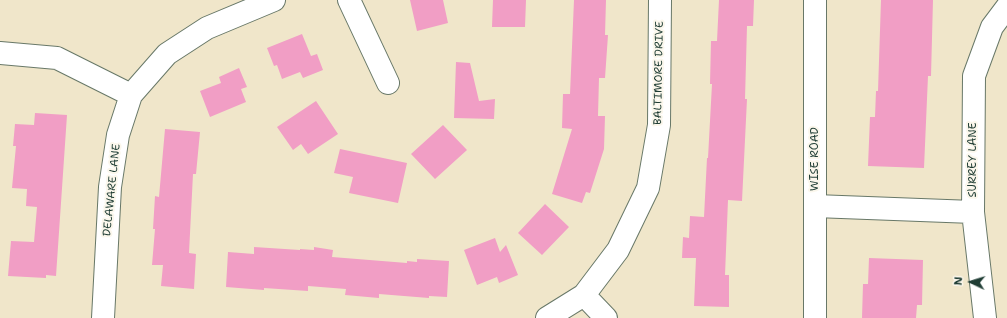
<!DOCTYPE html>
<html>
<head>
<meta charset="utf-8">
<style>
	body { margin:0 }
	#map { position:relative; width:1007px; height:318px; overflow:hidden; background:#f0e6ca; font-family:"Shantell Sans",sans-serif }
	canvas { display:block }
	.north { position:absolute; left:951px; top:262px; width:40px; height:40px; -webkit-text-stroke:3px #fbf7ec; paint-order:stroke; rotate:274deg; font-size:11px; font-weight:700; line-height:16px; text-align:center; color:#1f3d34 }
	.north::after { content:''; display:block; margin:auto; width:14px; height:18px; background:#1f3d34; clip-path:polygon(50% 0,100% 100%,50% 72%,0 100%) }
</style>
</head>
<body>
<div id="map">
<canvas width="1007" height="318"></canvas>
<div class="north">N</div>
</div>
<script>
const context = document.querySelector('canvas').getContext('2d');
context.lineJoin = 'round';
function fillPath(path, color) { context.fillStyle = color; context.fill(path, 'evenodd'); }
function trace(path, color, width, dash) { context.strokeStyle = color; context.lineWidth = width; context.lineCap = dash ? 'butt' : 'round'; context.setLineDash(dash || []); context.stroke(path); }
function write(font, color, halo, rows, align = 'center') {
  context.font = font + ' "Shantell Sans",sans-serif'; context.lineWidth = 4; context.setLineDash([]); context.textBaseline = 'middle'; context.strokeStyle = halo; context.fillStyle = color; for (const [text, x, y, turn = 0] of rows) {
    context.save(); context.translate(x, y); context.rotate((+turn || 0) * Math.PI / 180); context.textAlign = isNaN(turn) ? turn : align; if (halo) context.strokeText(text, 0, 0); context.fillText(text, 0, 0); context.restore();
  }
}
const building = new Path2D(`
	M 410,0 L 443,0 L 448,23 L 417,31 Z
	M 493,0 L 526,0 L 525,27 L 492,27 Z
	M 574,0 L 606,0 L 605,35 L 608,35 L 605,78 L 599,78 L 598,116 L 605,116 L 604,149 L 590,193 L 586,192 L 582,203 L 552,194 L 572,129 L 562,128 L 563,94 L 570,94 Z
	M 719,0 L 754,0 L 753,26 L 747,26 L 745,99 L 747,99 L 742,201 L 728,200 L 725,275 L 729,275 L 729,307 L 694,306 L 696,258 L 682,258 L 683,237 L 689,238 L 690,216 L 704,217 L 707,158 L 708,158 L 712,84 L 710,84 L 711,41 L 717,41 Z
	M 881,0 L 933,0 L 931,76 L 928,76 L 924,168 L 868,166 L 870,117 L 875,117 L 876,91 L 878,91 Z
	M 302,34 L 311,56 L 317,54 L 323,70 L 303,78 L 300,72 L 282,79 L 277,65 L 274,66 L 267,48 Z
	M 456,62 L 470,63 L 479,101 L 495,99 L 494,119 L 454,118 Z
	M 239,68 L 247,87 L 241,89 L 246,102 L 210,117 L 200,91 L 221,83 L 219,77 Z
	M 316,101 L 338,134 L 308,154 L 301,144 L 293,150 L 277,127 Z
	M 35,113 L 67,115 L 56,276 L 46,275 L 46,278 L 8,276 L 11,241 L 34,242 L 37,207 L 26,206 L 27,189 L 12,188 L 16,146 L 13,146 L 15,124 L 34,125 Z
	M 443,125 L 467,150 L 435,179 L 411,154 Z
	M 165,129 L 200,132 L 196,174 L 193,174 L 189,253 L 196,254 L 194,289 L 161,286 L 163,265 L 152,265 L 155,229 L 153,229 L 155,196 L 159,197 Z
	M 340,149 L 407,163 L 398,203 L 349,193 L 353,177 L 334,173 Z
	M 545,204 L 569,227 L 542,255 L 518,233 Z
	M 495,238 L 500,252 L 506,245 L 518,275 L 499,283 L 497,277 L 477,285 L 464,250 Z
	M 254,247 L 300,250 L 300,249 L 314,250 L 314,247 L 333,250 L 332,257 L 407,263 L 407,261 L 417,262 L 417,259 L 449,261 L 447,297 L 429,296 L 429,298 L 379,294 L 379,298 L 345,295 L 346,289 L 308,286 L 308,291 L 264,288 L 264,290 L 226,287 L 228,252 L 254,254 Z
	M 869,258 L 923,260 L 922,305 L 917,305 L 916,318 L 862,318 L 863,284 L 868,284 Z`);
const minor = new Path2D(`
	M 349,0 L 388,83
	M 0,53 L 57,58 L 131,95
	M 815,206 L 973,212 L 974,76 L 992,27 L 1007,7
	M 973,212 L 985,318
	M 584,295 L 606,318
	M 103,318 L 110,187 L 118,135 L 131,95 L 167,54 L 207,28 L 274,0
	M 547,318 L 584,295 L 618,250 L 648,188 L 659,125 L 660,0`);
const tertiary = new Path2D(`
	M 815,318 L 815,0`);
const streetNames = [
	["BALTIMORE DRIVE",659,73,-89],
	["WISE ROAD",815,159,-90],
	["SURREY LANE",973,160,-90],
	["DELAWARE LANE",112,190,-84]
];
fillPath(building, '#f19ec5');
trace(minor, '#687868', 24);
trace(tertiary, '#687868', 24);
trace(minor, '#fff', 22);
trace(tertiary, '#fff', 22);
write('11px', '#1f3d34', '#fbf7ec', streetNames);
</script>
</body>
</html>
